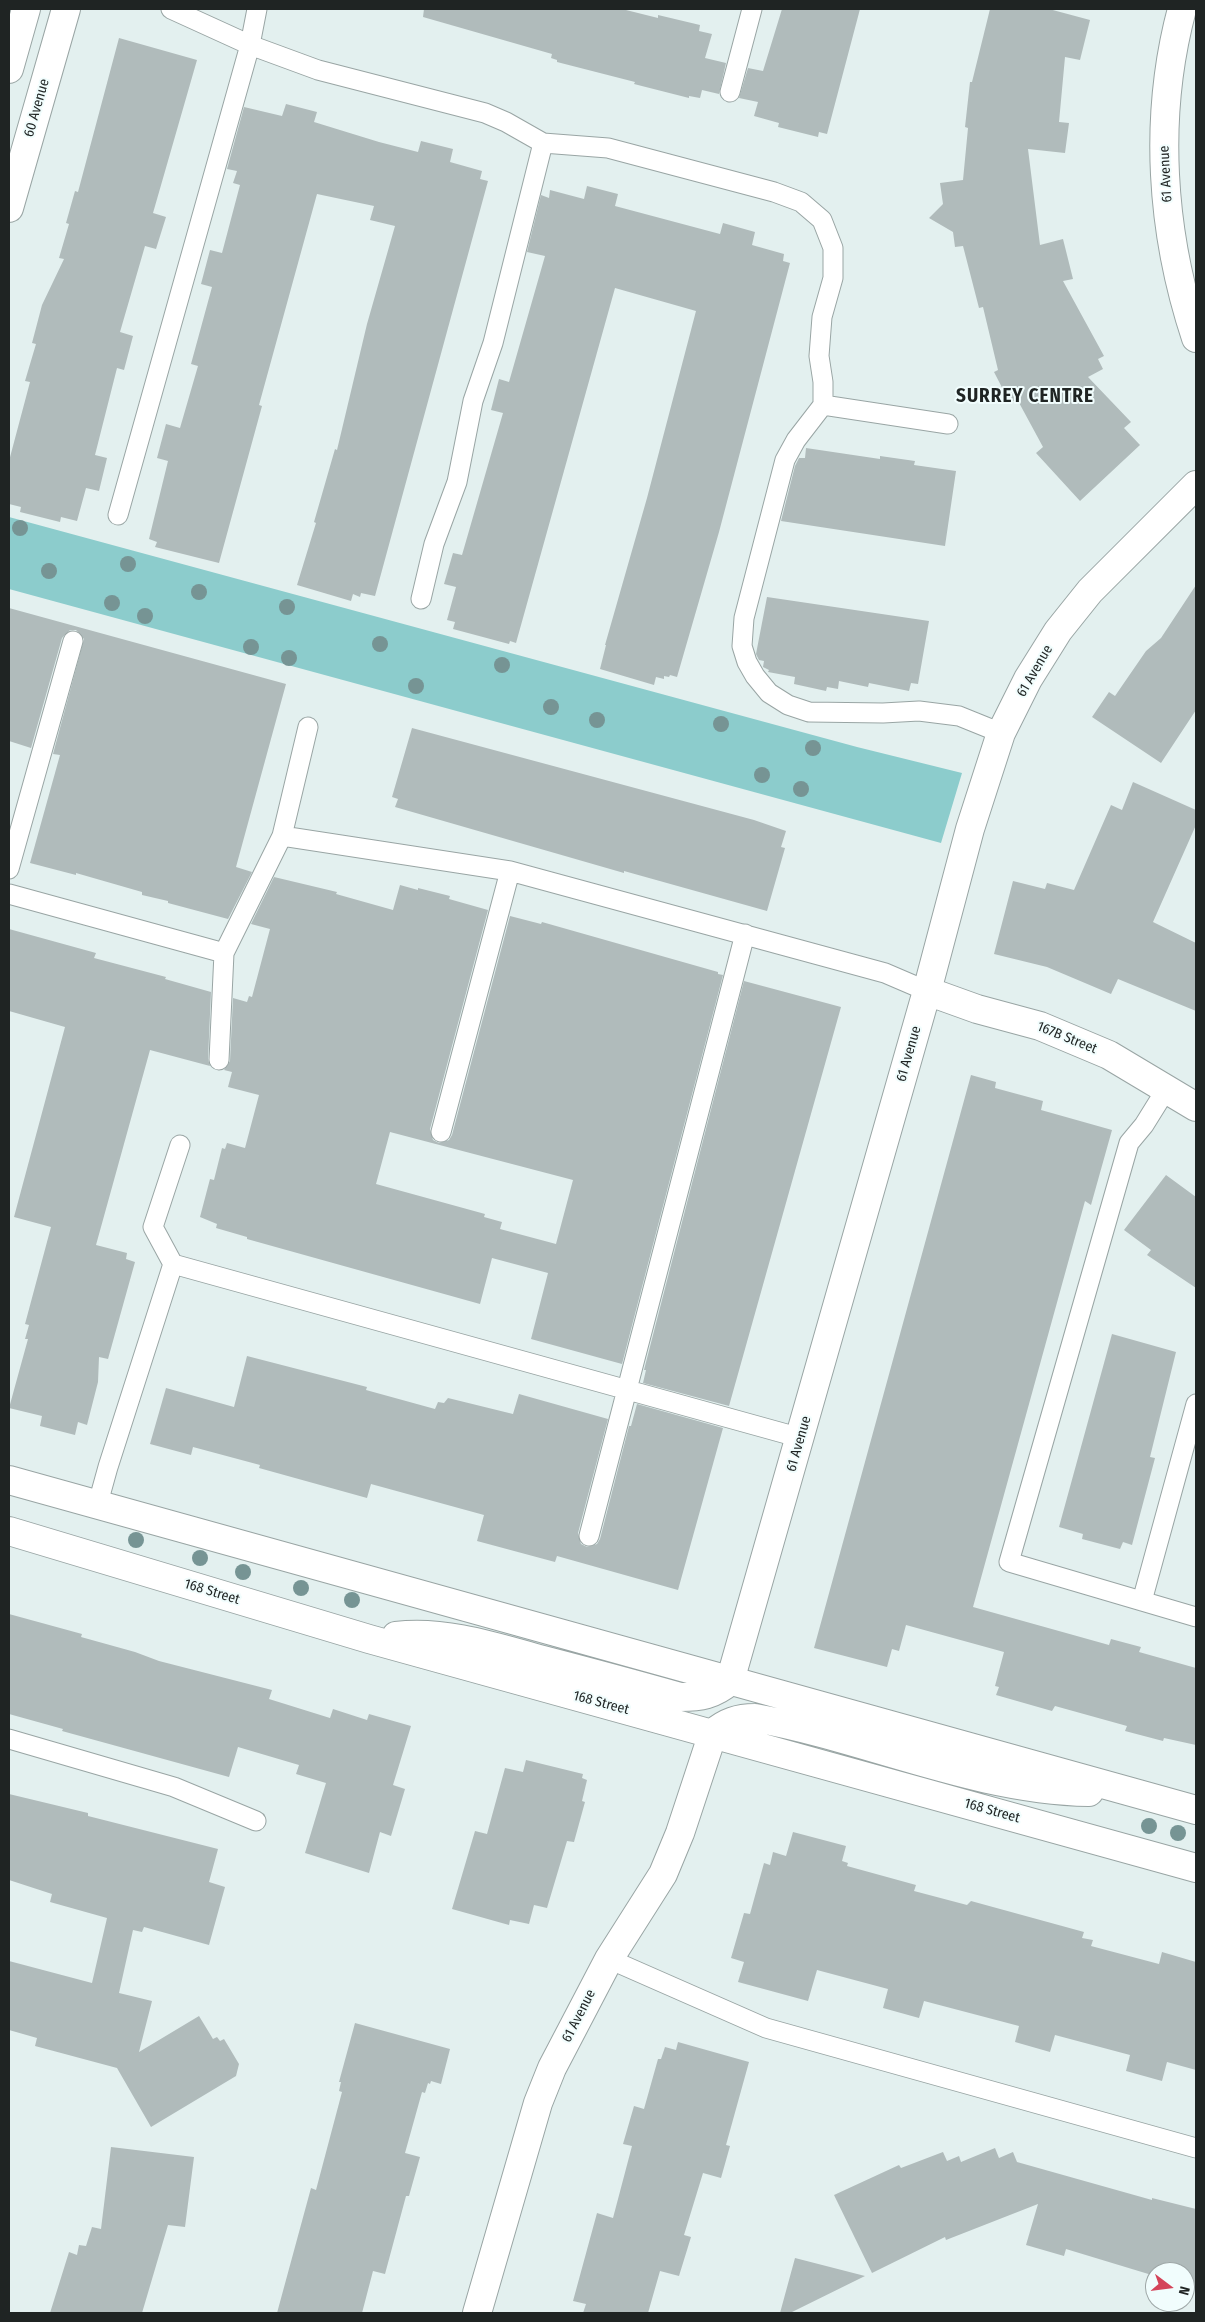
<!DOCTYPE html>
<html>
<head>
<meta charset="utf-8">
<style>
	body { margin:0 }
	#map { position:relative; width:1205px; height:2322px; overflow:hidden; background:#e3f0ef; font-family:"Fira Sans Condensed",sans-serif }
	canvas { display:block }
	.frame { position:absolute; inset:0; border:10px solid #1f2423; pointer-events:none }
	.north { position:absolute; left:1145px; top:2262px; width:50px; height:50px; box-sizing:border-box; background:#f1fdfd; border:1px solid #9da6a6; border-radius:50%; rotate:105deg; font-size:14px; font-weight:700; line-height:20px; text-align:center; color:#1f2423 }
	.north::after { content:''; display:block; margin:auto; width:18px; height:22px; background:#d4445a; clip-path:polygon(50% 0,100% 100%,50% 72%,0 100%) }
</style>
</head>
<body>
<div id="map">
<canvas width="1205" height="2322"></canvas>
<div class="frame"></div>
<div class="north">N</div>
</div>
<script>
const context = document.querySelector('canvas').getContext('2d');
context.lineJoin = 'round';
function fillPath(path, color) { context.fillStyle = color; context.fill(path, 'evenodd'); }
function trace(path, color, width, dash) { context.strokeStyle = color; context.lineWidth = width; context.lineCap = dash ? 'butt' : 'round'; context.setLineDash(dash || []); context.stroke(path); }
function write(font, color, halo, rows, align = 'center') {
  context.font = font + ' "Fira Sans Condensed",sans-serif'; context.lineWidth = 4; context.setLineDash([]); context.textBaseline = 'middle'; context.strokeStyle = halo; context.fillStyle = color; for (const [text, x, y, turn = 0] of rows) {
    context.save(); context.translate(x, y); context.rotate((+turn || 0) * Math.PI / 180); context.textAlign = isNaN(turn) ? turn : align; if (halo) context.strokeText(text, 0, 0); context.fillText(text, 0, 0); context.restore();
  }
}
const green = new Path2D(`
	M 9,517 L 857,747 L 962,773 L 941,843 L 9,589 Z`);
const building = new Path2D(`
	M 424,9 L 622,9 L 658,18 L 658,15 L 700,25 L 699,31 L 712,34 L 705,58 L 726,63 L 719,94 L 702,90 L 700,98 L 689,96 L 689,98 L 634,84 L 635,82 L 557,62 L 557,60 L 551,58 L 552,54 L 423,17 Z
	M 782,9 L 860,9 L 827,134 L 819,132 L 818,137 L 778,127 L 779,123 L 754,116 L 758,102 L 739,98 L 748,68 L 763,71 Z
	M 990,9 L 1049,9 L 1090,20 L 1080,60 L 1065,57 L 1059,122 L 1069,123 L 1065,153 L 1028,149 L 1040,245 L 1063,239 L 1073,279 L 1063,281 L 1104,356 L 1098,359 L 1103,369 L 1088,377 L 1131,422 L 1124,428 L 1140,445 L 1080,501 L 1036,453 L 1043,447 L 1017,399 L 1010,403 L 994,372 L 998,370 L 983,307 L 979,308 L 963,246 L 955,247 L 953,232 L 929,218 L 943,204 L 940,183 L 963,180 L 968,128 L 965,127 L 970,82 L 972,82 Z
	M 119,38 L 197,60 L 153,213 L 166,217 L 156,249 L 145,246 L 120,332 L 133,336 L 124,370 L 117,368 L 95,455 L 107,458 L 99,491 L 86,488 L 77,521 L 61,517 L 60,522 L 20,512 L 21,507 L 9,504 L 9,461 L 30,382 L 25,381 L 36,344 L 32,343 L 42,305 L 64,259 L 59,258 L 69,224 L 66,223 L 75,191 L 78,192 Z
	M 286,104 L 317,112 L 314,122 L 379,142 L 418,152 L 421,141 L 453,149 L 450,162 L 482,171 L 480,179 L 488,181 L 375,596 L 361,593 L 360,597 L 353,594 L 351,601 L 297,585 L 316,523 L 314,522 L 335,449 L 337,450 L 367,324 L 395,226 L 370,220 L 374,206 L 317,194 L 259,405 L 262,406 L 219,563 L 155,547 L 157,542 L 149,539 L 168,461 L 157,458 L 166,424 L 180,428 L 198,366 L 191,364 L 212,287 L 201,284 L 210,250 L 222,253 L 240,185 L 233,183 L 237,171 L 227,169 L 244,107 L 282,116 Z
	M 587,186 L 618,194 L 615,206 L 720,234 L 723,223 L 755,232 L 752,245 L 784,254 L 783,261 L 790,263 L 719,532 L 677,677 L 670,675 L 669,677 L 664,676 L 664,679 L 656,677 L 654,685 L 600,669 L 606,645 L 605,645 L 647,498 L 696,311 L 615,288 L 516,643 L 510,641 L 509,644 L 453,629 L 455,622 L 447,620 L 456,587 L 444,584 L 453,553 L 462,555 L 503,413 L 491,410 L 499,379 L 509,382 L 545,256 L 527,252 L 541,195 L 549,198 L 550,190 L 584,199 Z
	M 806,448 L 880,459 L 880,456 L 915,461 L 914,465 L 956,471 L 945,546 L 781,521 L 795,466 L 799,458 L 805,458 Z
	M 1196,585 L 1196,710 L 1161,763 L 1092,717 L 1109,692 L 1115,696 L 1146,651 L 1161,638 Z
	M 767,597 L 929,621 L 918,684 L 911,683 L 909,691 L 869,683 L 868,687 L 839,681 L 838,689 L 827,687 L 826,691 L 794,684 L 795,677 L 768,672 L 769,670 L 763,667 L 764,661 L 759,660 L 756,654 Z
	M 9,608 L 286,684 L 236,867 L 252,872 L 228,919 L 168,903 L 168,901 L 142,895 L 142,892 L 76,873 L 76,875 L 30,863 L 60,755 L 53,754 L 84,639 L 76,630 L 70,630 L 62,638 L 31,748 L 9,741 Z
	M 412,728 L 754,820 L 786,831 L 781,847 L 785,848 L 767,911 L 624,871 L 624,873 L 395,807 L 398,799 L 392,797 Z
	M 1133,782 L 1196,810 L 1196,825 L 1153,922 L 1196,943 L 1196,1011 L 1118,979 L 1111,994 L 1047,967 L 994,954 L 1013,881 L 1045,889 L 1047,883 L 1074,890 L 1111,805 L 1122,810 Z
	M 274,877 L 337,892 L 336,894 L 393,910 L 400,885 L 418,890 L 418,888 L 450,896 L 449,899 L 488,910 L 430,1129 L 433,1140 L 439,1143 L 449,1140 L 452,1135 L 510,916 L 541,924 L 542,922 L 718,972 L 718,974 L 723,975 L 622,1364 L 531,1339 L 548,1273 L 492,1258 L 480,1304 L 247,1239 L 247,1237 L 216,1228 L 217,1224 L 200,1217 L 210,1179 L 214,1180 L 222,1148 L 225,1149 L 227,1143 L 245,1148 L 259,1095 L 228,1087 L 232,1072 L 224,1070 L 230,1061 L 233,998 L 247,1002 L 249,996 L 252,997 L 270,929 L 251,924 ZM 390,1132 L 573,1180 L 556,1244 L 500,1229 L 502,1222 L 484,1217 L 485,1214 L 376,1184 Z
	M 9,929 L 96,953 L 94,958 L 166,977 L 165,979 L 211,992 L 208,1059 L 210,1066 L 150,1050 L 96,1245 L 127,1253 L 126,1259 L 135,1262 L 108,1359 L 99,1357 L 98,1382 L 87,1425 L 78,1422 L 75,1435 L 40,1426 L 42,1416 L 9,1408 L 28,1339 L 25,1339 L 29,1325 L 25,1324 L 51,1227 L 14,1217 L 65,1027 L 9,1011 Z
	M 744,981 L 841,1007 L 729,1406 L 643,1383 L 646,1370 L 644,1370 Z
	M 971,1075 L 996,1082 L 995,1088 L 1043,1101 L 1041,1110 L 1112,1130 L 1091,1205 L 1085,1201 L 973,1607 L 1109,1645 L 1111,1639 L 1141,1647 L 1139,1652 L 1196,1668 L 1196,1745 L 1164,1738 L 1163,1741 L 1125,1731 L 1127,1726 L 1055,1706 L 1052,1711 L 996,1695 L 999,1687 L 995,1686 L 1004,1652 L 906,1625 L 899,1651 L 892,1649 L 887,1667 L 814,1648 Z
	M 1166,1175 L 1196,1197 L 1196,1288 L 1147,1255 L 1151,1250 L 1124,1230 Z
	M 1112,1334 L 1176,1352 L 1150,1457 L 1155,1458 L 1132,1545 L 1123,1542 L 1120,1549 L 1082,1539 L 1083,1534 L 1059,1527 Z
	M 247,1356 L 367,1387 L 366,1390 L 435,1409 L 438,1402 L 444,1403 L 448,1398 L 513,1414 L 519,1394 L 608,1419 L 578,1533 L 581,1544 L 587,1547 L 597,1544 L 600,1539 L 629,1426 L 631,1426 L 637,1404 L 723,1428 L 678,1590 L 557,1556 L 555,1562 L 477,1541 L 484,1515 L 371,1484 L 367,1498 L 259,1468 L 260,1465 L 193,1447 L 191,1455 L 150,1444 L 166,1388 L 234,1407 Z
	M 9,1614 L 82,1634 L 81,1637 L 135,1652 L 159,1661 L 272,1690 L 269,1699 L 330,1718 L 333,1709 L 367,1720 L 369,1714 L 411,1726 L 393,1785 L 405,1789 L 391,1836 L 380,1832 L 369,1873 L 305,1853 L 326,1783 L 296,1774 L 299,1765 L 238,1747 L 229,1777 L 62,1731 L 63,1729 L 9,1714 Z
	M 526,1760 L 583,1774 L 582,1778 L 587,1780 L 582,1801 L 585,1802 L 574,1842 L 567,1841 L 547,1908 L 534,1905 L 529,1924 L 510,1920 L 509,1925 L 452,1909 L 475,1831 L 487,1834 L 505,1768 L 523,1772 Z
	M 9,1794 L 88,1813 L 88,1816 L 218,1849 L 209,1882 L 225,1887 L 209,1945 L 144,1927 L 142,1932 L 133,1930 L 119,1993 L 152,2001 L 139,2052 L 199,2016 L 213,2039 L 217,2037 L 220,2041 L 224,2039 L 239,2064 L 236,2076 L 151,2127 L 117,2068 L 35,2046 L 37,2038 L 9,2030 L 9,1961 L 92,1983 L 107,1918 L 50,1902 L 52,1894 L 9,1880 Z
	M 793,1832 L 846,1846 L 842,1861 L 848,1863 L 847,1866 L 916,1885 L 914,1891 L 967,1905 L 971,1901 L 1084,1932 L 1082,1938 L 1093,1940 L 1091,1946 L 1159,1964 L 1162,1952 L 1196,1962 L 1196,2070 L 1167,2062 L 1162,2081 L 1126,2071 L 1130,2055 L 1055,2035 L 1050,2052 L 1015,2042 L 1019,2026 L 924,2001 L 919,2018 L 883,2008 L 888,1989 L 817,1970 L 808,2001 L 738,1982 L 744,1962 L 731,1958 L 744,1913 L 750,1914 L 764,1863 L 770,1865 L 773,1852 L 786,1856 Z
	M 355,2023 L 450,2049 L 441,2084 L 431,2081 L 430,2084 L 428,2083 L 425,2093 L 422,2092 L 405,2153 L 420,2157 L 409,2196 L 406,2196 L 385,2274 L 373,2271 L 362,2313 L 277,2313 L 311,2188 L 316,2190 L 342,2092 L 339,2091 L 341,2082 L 339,2082 Z
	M 678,2042 L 749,2062 L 726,2145 L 730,2146 L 721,2178 L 703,2173 L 684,2235 L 691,2237 L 679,2276 L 660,2271 L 648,2313 L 583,2313 L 586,2304 L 573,2301 L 597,2213 L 613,2218 L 632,2146 L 623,2144 L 634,2106 L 644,2109 L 658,2059 L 661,2059 L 665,2047 L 676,2050 Z
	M 111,2147 L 194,2157 L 185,2227 L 168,2225 L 142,2313 L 50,2313 L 69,2252 L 77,2255 L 79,2245 L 86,2246 L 92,2227 L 101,2229 Z
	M 995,2148 L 999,2158 L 1013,2152 L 1017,2162 L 1152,2200 L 1152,2198 L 1196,2209 L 1196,2286 L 1185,2283 L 1185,2272 L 1155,2272 L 1155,2276 L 1066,2249 L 1064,2256 L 1026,2245 L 1038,2204 L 946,2240 L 945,2237 L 872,2273 L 834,2195 L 899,2165 L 901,2168 L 943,2152 L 947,2161 L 959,2156 L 961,2162 Z
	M 795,2258 L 865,2276 L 790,2313 L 780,2313 Z`);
const lane = new Path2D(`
	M 171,9 L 250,45 L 318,70 L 485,113 L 506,122 L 543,143 L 608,148 L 774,192 L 801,202 L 822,220 L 833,248 L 833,278 L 822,317 L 819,356 L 823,382 L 823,405 L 796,440 L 785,460 L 744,618 L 742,646 L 747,662 L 755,676 L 769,693 L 788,705 L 809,712 L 883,713 L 919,711 L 959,716 L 1001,733
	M 730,92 L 752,9
	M 823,405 L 948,424
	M 118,515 L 250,45 L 257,9
	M 421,599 L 434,544 L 457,482 L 473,401 L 493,343 L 543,143
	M 282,836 L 510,871 L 885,973 L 927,991
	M 9,869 L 73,641
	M 9,894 L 224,953
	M 219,1060 L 224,953 L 282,836 L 308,727
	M 1167,1088 L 1144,1125 L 1129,1143 L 1009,1562 L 1196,1617
	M 441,1132 L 510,871
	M 180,1145 L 153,1227 L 173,1264 L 801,1438
	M 98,1503 L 108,1467 L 173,1264
	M 589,1536 L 745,934
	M 1142,1601 L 1196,1404
	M 9,1739 L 174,1787 L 256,1821
	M 609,1959 L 766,2028 L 1196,2148`);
const street = new Path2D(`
	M 1182,9 C 1153,117 1161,233 1196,338
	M 927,991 L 977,1009 L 1040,1026 L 1109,1055 L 1196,1107
	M 730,1681 L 927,991 L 970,829 L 1001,733 L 1028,679 L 1058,631 L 1090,591 L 1196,485
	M 477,2313 L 538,2103 L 552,2068 L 609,1959 L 663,1874 L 680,1833 L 713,1733`);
const secondary = new Path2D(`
	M 9,69 L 26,9
	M 9,208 L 66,9
	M 9,1480 L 1196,1810
	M 9,1531 L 369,1639 L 1196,1868
	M 396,1636 C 445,1630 496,1647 543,1660 C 589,1672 634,1684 680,1697 C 700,1697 714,1695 730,1681
	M 713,1733 C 726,1722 738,1718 755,1718 C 867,1738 974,1790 1089,1792`);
const trees = [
	[20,528],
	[128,564],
	[49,571],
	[199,592],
	[112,603],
	[287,607],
	[145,616],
	[380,644],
	[251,647],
	[289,658],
	[502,665],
	[416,686],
	[551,707],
	[597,720],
	[721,724],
	[813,748],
	[762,775],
	[801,789],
	[136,1540],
	[200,1558],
	[243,1572],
	[301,1588],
	[352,1600],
	[1149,1826],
	[1178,1833]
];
const streetNames = [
	["60 Avenue",37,108,-74],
	["61 Avenue",1166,174,-93],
	["61 Avenue",1035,671,-60],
	["167B Street",1067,1038,22],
	["61 Avenue",909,1054,-74],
	["61 Avenue",799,1444,-74],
	["168 Street",212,1592,17],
	["168 Street",601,1703,15],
	["168 Street",992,1811,16],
	["61 Avenue",579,2016,-63]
];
const districtNames = [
	["SURREY CENTRE",1025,397]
];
fillPath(green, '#8ccccc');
fillPath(building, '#b0bbbb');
trace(lane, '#99a5a4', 21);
trace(street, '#99a5a4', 30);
trace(secondary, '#99a5a4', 30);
trace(lane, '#fff', 19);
trace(street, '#fff', 28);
trace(secondary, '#fff', 28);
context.fillStyle = '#769494';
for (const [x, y] of trees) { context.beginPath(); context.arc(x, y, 8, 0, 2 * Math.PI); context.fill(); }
write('14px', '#1f2423', '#f1fdfd', streetNames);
context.letterSpacing = '1px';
write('bold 19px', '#1f2423', '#f1fdfd', districtNames);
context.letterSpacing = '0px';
</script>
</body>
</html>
